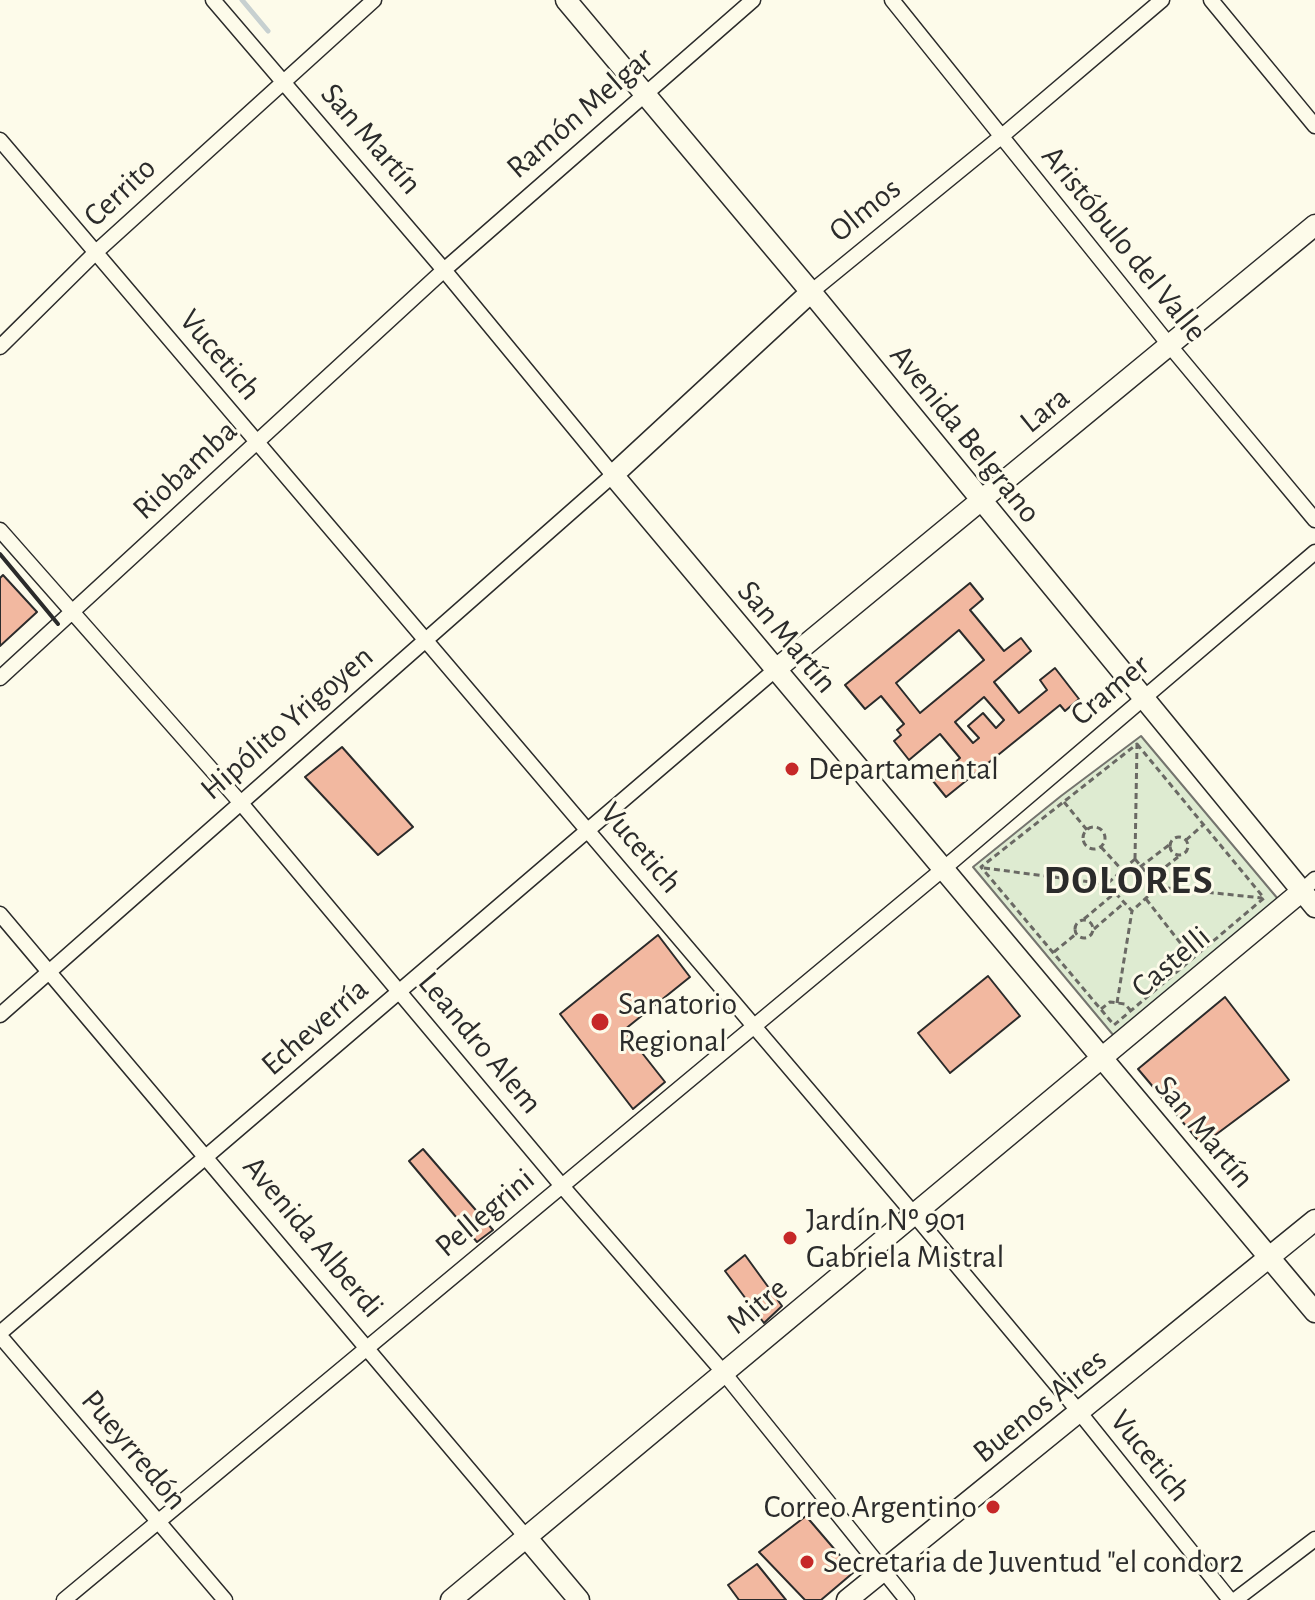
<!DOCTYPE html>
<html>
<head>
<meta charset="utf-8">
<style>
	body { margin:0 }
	canvas { display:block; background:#fdfbea }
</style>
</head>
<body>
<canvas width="1315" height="1600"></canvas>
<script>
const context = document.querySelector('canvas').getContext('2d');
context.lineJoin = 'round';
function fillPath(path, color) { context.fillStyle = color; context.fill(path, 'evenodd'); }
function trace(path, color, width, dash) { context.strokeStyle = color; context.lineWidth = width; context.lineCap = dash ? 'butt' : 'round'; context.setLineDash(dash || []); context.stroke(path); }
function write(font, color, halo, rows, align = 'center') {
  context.font = font + ' "Alegreya Sans",sans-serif'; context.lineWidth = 6; context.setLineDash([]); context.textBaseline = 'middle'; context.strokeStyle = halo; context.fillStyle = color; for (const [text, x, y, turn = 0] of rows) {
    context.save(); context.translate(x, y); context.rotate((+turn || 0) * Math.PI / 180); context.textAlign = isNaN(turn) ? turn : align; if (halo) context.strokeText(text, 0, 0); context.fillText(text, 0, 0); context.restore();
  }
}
const green = new Path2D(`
	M 1141,736 L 1278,899 L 1114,1036 L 973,867 L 1061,796 Z`);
const stream = new Path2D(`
	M 242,0 L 268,31`);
const building = new Path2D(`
	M 3,575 L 37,612 L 0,646 L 0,578 Z
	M 970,583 L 983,599 L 970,610 L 1004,651 L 1021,638 L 1031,651 L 994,682 L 1019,713 L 1047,690 L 1040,680 L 1055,668 L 1079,699 L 1065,711 L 1060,705 L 946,797 L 933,781 L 960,758 L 940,734 L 909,760 L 894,741 L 901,735 L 897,730 L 904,724 L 881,696 L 865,709 L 845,685 ZM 959,630 L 984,660 L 920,713 L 896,683 ZM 984,697 L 1004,720 L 996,728 L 983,713 L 968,726 L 979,738 L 973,743 L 955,722 Z
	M 342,747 L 413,827 L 378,855 L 305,777 Z
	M 658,935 L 690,977 L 624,1030 L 665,1082 L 633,1109 L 560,1014 Z
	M 988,976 L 1020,1016 L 950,1073 L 918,1033 Z
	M 1225,997 L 1289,1080 L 1202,1145 L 1138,1069 Z
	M 423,1149 L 493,1230 L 477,1242 L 409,1161 Z
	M 745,1255 L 782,1306 L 764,1323 L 725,1271 Z
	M 806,1516 L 854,1572 L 821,1600 L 805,1600 L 759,1552 Z
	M 757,1564 L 786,1600 L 739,1600 L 728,1585 Z`);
const path = new Path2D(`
	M 1137,744 L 1264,898 L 1114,1025 L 981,867 Z
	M 1064,802 L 1087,830
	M1083 838a11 11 0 1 1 22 0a11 11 0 1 1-22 0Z
	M1170 846a9 9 0 1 1 18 0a9 9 0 1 1-18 0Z
	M 1186,840 L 1203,825
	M 1101,847 L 1123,871
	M 1135,859 L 1158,887 L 1132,911 L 1107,884 Z
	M 1135,859 L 1137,744
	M 1140,867 L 1169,845
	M 984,868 L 1107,884
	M 1150,879 L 1178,857
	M 1158,887 L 1262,898
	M 1146,899 L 1192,958
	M 1084,919 L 1115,893
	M1075 929a9 9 0 1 1 18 0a9 9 0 1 1-18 0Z
	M 1094,929 L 1124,903
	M 1054,952 L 1076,934
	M 1117,1003 L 1132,911
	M 1101,1009 L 1110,1002 L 1125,1004 L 1131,1011`);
const street = new Path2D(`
	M 892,0 L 1170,346 L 1315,520
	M 1211,0 L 1315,126
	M 0,140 L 913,1213 L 1080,1413 L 1230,1600
	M 811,292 L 1002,136 L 1162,0
	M 0,347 L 96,252 L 374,0
	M 0,530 L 240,802 L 562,1186 L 724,1373 L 907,1600
	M 0,678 L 444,270 L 753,0
	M 1302,891 L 1315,879
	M 0,914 L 526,1537
	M 0,1015 L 613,475 L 444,270 L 213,0
	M 0,1333 L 775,670
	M 0,1336 L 225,1600
	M 64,1600 L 942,870 L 1315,552
	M 1235,1600 L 1315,1539`);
const secondary = new Path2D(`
	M 566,0 L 811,292 L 1315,907
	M 811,292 L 613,475 L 1315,1312
	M 775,670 L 1315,225
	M 526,1537 L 579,1600
	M 451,1600 L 1302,891
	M 847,1600 L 1315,1220`);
const wall = new Path2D(`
	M 0,554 L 58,624`);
const markers = [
	[792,769,8,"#c62828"],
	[600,1022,10,"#c62828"],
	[790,1238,8,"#c62828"],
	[993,1507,8,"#c62828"],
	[807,1562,8,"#c62828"]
];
const streetNames = [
	["Ramón Melgar",580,113,-41],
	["San Martín",371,139,49],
	["Cerrito",120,192,-43],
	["Olmos",865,210,-39],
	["Aristóbulo del Valle",1124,244,51],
	["Vucetich",220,355,50],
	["Lara",1045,410,-39],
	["Avenida Belgrano",965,434,51],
	["Riobamba",185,470,-43],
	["San Martín",787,637,50],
	["Cramer",1110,690,-40],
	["Hipólito Yrigoyen",287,723,-41],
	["Vucetich",641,848,50],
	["Castelli",1171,962,-40],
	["Echeverría",315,1027,-41],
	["Leandro Alem",480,1043,50],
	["San Martín",1204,1132,50],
	["Pellegrini",485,1213,-40],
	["Avenida Alberdi",313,1237,50],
	["Mitre",757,1306,-40],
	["Buenos Aires",1040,1406,-39],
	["Pueyrredón",134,1450,50],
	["Vucetich",1150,1456,51]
];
const poiNames = [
	["Departamental",808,769],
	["Sanatorio",618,1004],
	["Regional",618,1041],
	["Jardín Nº 901",806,1220],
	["Gabriela Mistral",806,1257],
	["Correo Argentino",977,1507,"right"],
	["Secretaria de Juventud \"el condor2",823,1562]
];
const districtNames = [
	["DOLORES",1129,881]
];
fillPath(green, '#deebd1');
trace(green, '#74746e', 2);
trace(stream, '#c7d0d0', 5);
fillPath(building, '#f2b8a0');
trace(building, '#2b2b2b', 2);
trace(street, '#2b2b2b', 17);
trace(secondary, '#2b2b2b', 23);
trace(path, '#6a6964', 3, [6, 4]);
trace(street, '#fdfbea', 14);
trace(secondary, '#fdfbea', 20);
trace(wall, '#2b2b2b', 4);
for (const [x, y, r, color] of markers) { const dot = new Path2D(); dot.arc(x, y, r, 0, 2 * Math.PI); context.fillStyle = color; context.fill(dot); trace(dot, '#fdfbea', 3); }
write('32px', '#2b2b2b', '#fdfbea', streetNames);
write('32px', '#2b2b2b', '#fdfbea', poiNames, 'left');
context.letterSpacing = '2px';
write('bold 40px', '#2b2b2b', '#fdfbea', districtNames);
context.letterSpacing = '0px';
</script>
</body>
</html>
